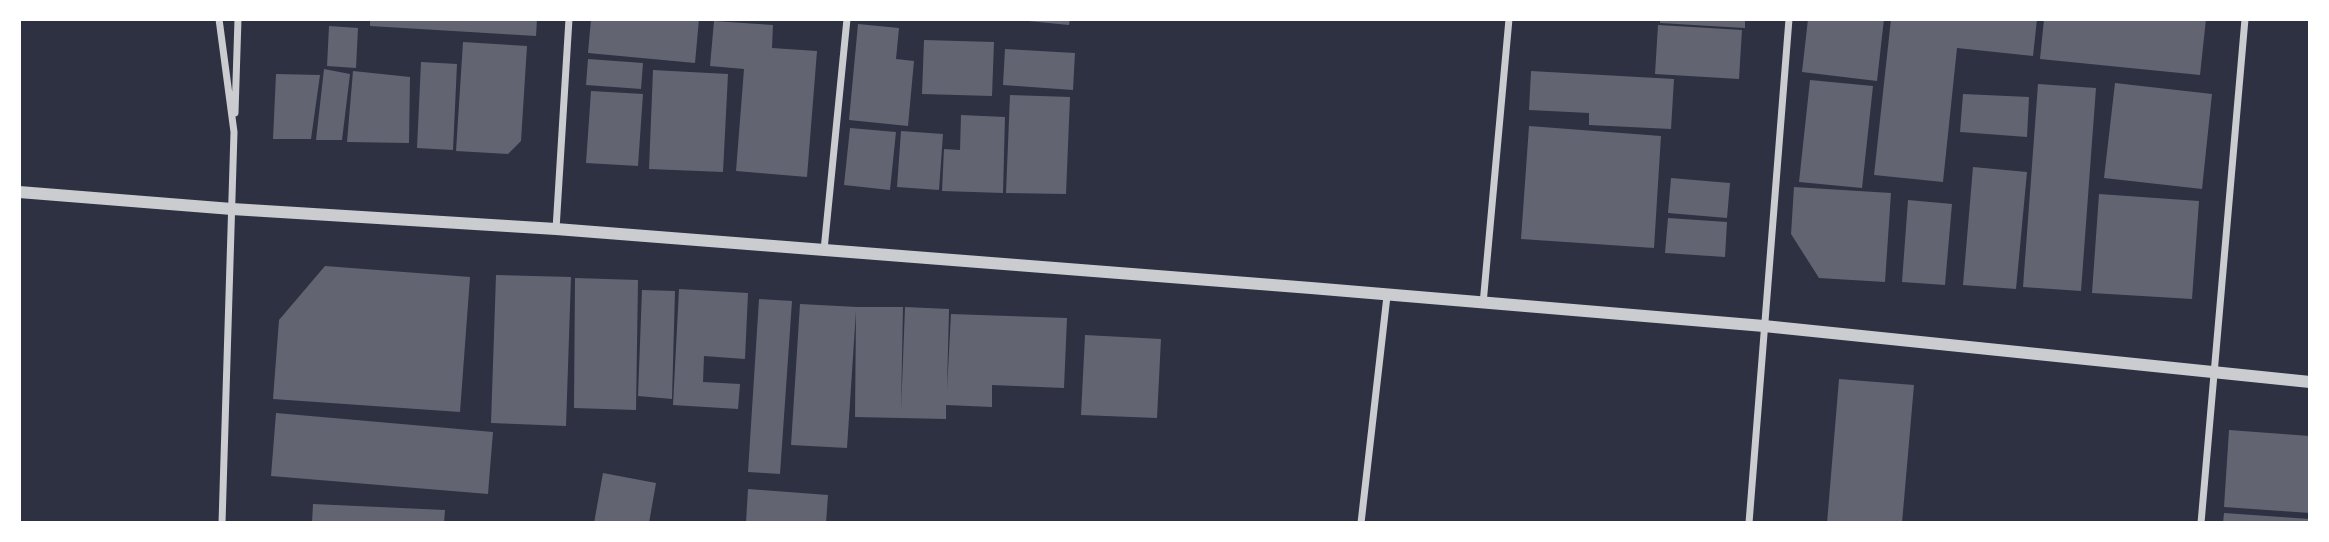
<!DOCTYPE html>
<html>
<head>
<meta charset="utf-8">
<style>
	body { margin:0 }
	#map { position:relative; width:2329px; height:542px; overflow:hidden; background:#2d3142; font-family:Arial,sans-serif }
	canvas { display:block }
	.frame { position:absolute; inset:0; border:21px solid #fff; pointer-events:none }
</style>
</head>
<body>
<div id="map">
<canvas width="2329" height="542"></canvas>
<div class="frame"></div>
</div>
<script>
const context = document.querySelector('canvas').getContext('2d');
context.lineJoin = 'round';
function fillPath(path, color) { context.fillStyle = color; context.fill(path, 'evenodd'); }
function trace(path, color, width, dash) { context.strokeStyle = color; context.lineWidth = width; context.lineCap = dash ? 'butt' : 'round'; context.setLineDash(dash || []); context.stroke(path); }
const building = new Path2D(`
	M 370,19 L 537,19 L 536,36 L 370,26 Z
	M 591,19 L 699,19 L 695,63 L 588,53 Z
	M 1028,19 L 1070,19 L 1069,25 L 1028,21 Z
	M 1660,19 L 1745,19 L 1745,28 L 1660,23 Z
	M 1808,19 L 1884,19 L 1877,81 L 1802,72 Z
	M 1891,19 L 2037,19 L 2033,56 L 1957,48 L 1943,182 L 1874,175 Z
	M 2044,19 L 2206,19 L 2200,75 L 2040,59 Z
	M 714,21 L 773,25 L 772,48 L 817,51 L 807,177 L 736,171 L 744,69 L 710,66 Z
	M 858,24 L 899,28 L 896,59 L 914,61 L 908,126 L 849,120 Z
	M 1658,25 L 1742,30 L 1739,79 L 1655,74 Z
	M 329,26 L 358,28 L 356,68 L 327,66 Z
	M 924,40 L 994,42 L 992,96 L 922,94 Z
	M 463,42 L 527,46 L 521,141 L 508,154 L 456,151 Z
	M 1005,49 L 1075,53 L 1073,90 L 1003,85 Z
	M 588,59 L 643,63 L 641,89 L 586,85 Z
	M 421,62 L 457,64 L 453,150 L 417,148 Z
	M 324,69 L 350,74 L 342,140 L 316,140 Z
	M 653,70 L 728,74 L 723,172 L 649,169 Z
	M 353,71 L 410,77 L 409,143 L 347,142 Z
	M 1531,71 L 1674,79 L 1671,129 L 1589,125 L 1589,113 L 1529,110 Z
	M 276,74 L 320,75 L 311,139 L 273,139 Z
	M 1810,80 L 1873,86 L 1862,188 L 1799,182 Z
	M 2115,83 L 2212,94 L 2202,189 L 2104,178 Z
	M 2038,84 L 2096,88 L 2081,291 L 2023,287 Z
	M 591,91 L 643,94 L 638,166 L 586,163 Z
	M 1963,94 L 2029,97 L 2027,137 L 1960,132 Z
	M 1010,95 L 1070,97 L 1066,194 L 1006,193 Z
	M 961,115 L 1005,117 L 1003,193 L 942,191 L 944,149 L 960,150 Z
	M 1529,126 L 1661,136 L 1654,248 L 1521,239 Z
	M 850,128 L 896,132 L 890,190 L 844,185 Z
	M 901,131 L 943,134 L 939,190 L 897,187 Z
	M 1973,167 L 2027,172 L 2016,289 L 1963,285 Z
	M 1671,178 L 1730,183 L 1727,218 L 1668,213 Z
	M 1794,187 L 1891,193 L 1885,282 L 1819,278 L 1791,234 Z
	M 2099,194 L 2199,201 L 2192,299 L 2092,293 Z
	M 1908,200 L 1952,204 L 1945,285 L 1902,282 Z
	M 1668,218 L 1727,222 L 1725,257 L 1665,253 Z
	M 325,266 L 470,277 L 460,412 L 273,399 L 279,320 Z
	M 496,275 L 571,277 L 566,426 L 491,423 Z
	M 575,278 L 638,280 L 636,410 L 574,408 Z
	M 679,289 L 748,293 L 745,359 L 704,356 L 703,382 L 740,384 L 738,409 L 673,405 Z
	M 642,290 L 675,291 L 672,399 L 638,396 Z
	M 759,299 L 792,301 L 780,474 L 748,472 Z
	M 800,304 L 857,307 L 903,307 L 901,411 L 905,307 L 949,309 L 947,390 L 951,314 L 1067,318 L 1064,388 L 992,385 L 992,407 L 946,405 L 946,419 L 855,417 L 856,311 L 847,448 L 791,445 Z
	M 1085,335 L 1161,339 L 1157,418 L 1081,415 Z
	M 1839,379 L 1914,385 L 1902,523 L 1827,523 Z
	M 276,413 L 493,432 L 488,494 L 271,476 Z
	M 2229,430 L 2310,436 L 2310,513 L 2224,507 Z
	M 603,473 L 656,483 L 649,523 L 594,523 Z
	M 748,489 L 828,495 L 826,523 L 746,523 Z
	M 313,504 L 445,510 L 444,523 L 312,523 Z
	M 2224,513 L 2310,519 L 2310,523 L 2223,523 Z`);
const minor = new Path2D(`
	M 219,19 L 234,132 L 222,523
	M 235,113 L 238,19
	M 556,229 L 569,19
	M 824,250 L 847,19
	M 1483,304 L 1509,19
	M 1361,523 L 1387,296
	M 1749,523 L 1789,19
	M 2201,523 L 2245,19`);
const tertiary = new Path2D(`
	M 19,192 L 232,209 L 556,229 L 1311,288 L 1764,326 L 2310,382`);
fillPath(building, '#626471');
trace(minor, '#caccd0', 7);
trace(tertiary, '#caccd0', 12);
</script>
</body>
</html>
